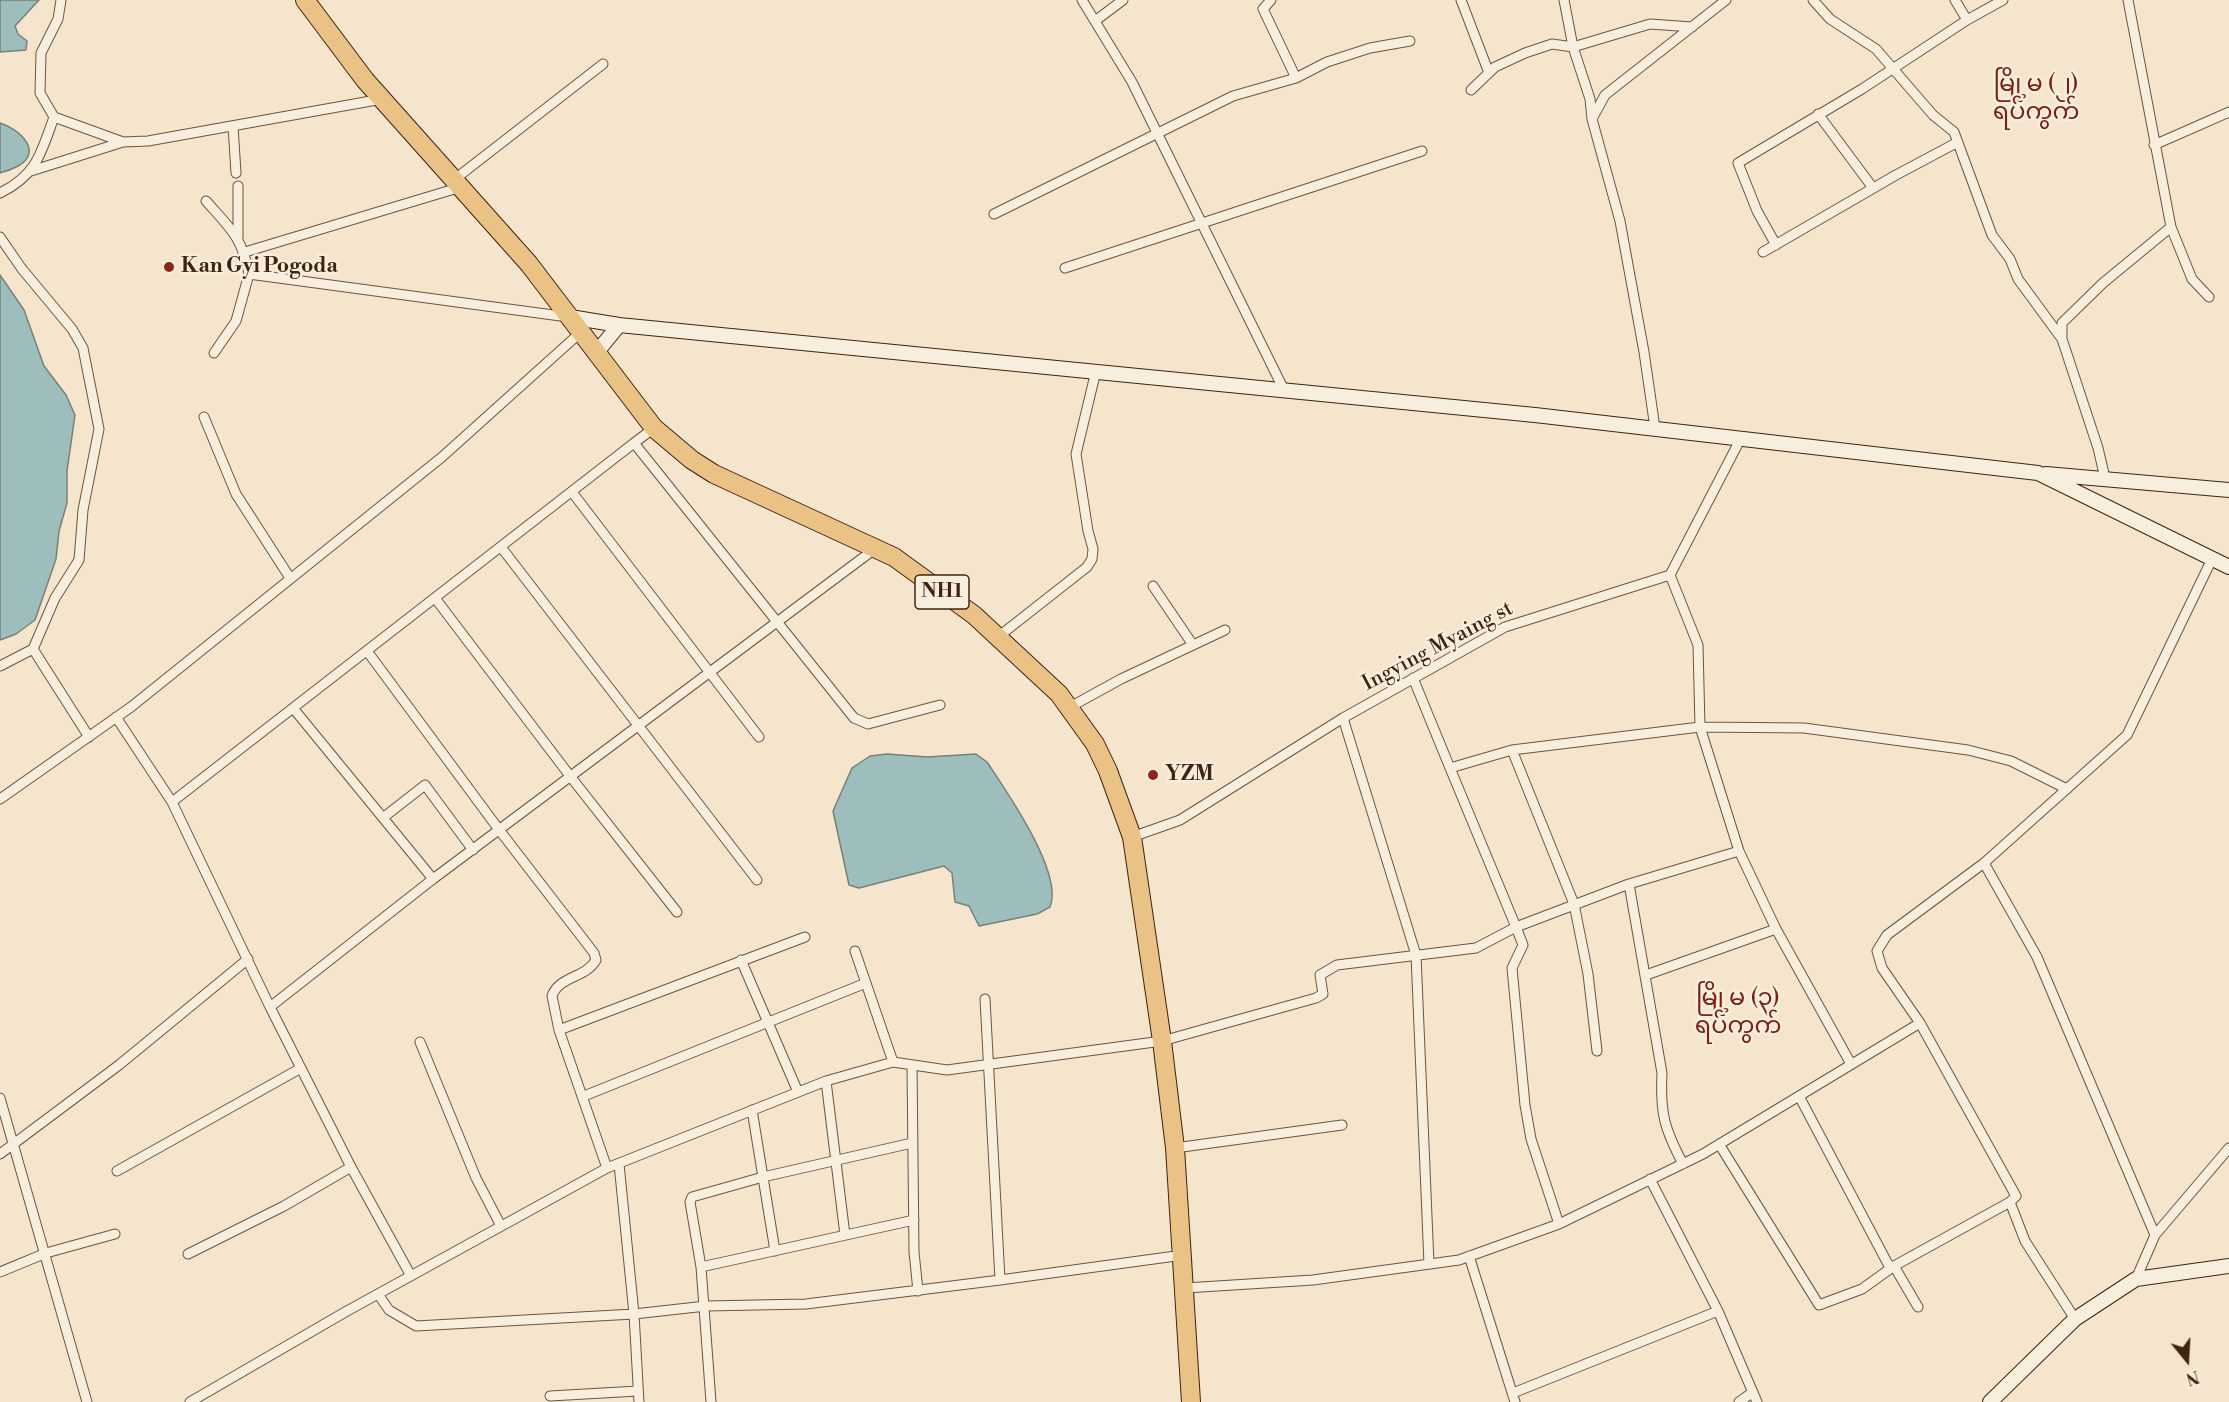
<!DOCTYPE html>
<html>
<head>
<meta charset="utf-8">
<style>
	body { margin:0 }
	#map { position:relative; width:2229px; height:1402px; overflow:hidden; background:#f4e5cc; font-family:"Libre Bodoni",serif }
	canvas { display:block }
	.north { position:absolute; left:2157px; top:1330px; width:60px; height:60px; -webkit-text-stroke:4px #f8eede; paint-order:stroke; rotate:162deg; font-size:16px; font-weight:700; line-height:24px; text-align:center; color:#412312 }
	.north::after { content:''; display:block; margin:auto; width:21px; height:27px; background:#412312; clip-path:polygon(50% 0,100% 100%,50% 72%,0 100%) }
</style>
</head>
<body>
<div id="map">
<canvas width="2229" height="1402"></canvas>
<div class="north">N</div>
</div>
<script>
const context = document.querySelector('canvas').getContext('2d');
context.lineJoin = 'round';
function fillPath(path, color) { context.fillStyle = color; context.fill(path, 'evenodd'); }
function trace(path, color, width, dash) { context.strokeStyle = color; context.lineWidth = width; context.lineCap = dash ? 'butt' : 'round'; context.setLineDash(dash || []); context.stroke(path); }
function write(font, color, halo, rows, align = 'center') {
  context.font = font + ' "Libre Bodoni","Noto Sans Myanmar",serif'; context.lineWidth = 5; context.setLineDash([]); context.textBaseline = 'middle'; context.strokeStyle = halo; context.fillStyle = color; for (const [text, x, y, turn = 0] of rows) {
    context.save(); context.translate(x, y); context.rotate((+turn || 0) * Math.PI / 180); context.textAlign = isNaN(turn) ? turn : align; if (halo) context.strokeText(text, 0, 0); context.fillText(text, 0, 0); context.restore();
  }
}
const water = new Path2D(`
	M 0,0 L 39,0 L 15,26 L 18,34 L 27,41 L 26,50 L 0,52 Z
	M 0,123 C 17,128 45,151 18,166 C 13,169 6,171 0,173 Z
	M 0,275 L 24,310 L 44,366 L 66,395 L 75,415 L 67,471 L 67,503 L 59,531 L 56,559 L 35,620 L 16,634 L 0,640 Z
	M 887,754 L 927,757 L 976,754 L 987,762 C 1006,791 1064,873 1050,907 L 1037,914 L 979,926 L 969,906 L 955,902 L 952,873 L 944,866 L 859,888 L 849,885 L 833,811 L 852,768 L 870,756 Z`);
const street = new Path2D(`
	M 61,0 L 58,19 L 41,53 L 40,93 L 54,117 L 123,142 L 148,141 L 382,99
	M 1082,0 L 1132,82 L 1284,390
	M 1271,0 L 1263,9 L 1296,78
	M 1461,0 L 1489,73
	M 1564,0 L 1573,47 L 1590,99 L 1592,119
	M 1813,0 L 1830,19 L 1876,49 L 1933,115 L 1954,132 L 1992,235 L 2010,259 L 2018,279 L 2062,339 L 2098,448 L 2105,478
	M 1955,0 L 1967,20
	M 2128,0 L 2171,227 L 2192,279 L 2209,297
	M 1095,21 L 1123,0
	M 1471,90 L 1495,67 L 1525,53 L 1552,44 L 1573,47 L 1650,24 L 1692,27
	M 1818,114 L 1873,188
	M 233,126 L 236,173
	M 2154,145 L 2229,112
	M 31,171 L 123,142
	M 455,179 L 603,64
	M 238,186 L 238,237
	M 0,193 C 37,175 41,153 54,117
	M 206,201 C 230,228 242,237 249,274 L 568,317
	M 994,214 L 1233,96 L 1296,78 L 1327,62 L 1370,48 L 1410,41
	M 0,237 L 22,269 L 72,329 L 83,348 L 99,429 L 83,510 L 79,560 L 55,598 L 33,649 L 0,666
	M 1776,245 L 1757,211 L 1738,163 L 1862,89 L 1967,20 L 2003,0
	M 245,252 L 461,187
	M 1763,252 L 1896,175 L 1958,142
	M 1065,268 L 1422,151
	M 2062,337 L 2062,323 L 2103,283 L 2171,227
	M 214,353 L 236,321 L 249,274
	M 204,417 L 236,494 L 290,578
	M 654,428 L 634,443 L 854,718 L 868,724 L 940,705
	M 1655,428 L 1644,352 L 1620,221 L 1592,119 L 1605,95 L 1726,0
	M 572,492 L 759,737
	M 501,547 L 757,880
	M 1670,575 L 1698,645 L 1700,727 L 1739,851 L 1776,929 L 1851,1064
	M 1153,586 L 1193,645
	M 435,598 L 570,776 L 677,912
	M 998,637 L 1087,567 L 1092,559 L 1093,549 L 1088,531 L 1076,454 L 1096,371
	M 33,649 L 89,737
	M 367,651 L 500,831 L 594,953 L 596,960 C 586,978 559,976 552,996 L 559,1030 L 607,1168
	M 1413,678 L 1450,768
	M 1070,707 L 1121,679 L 1225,630
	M 293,708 L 433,879
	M 116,717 L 172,802 L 270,1007 L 351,1167 L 411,1276
	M 1343,718 L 1416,955 L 1429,1264
	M 1512,750 L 1574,904 L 1588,974 L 1597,1051
	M 0,799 L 131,707 L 442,457 L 581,332
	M 172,802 L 634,443
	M 384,817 L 425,785 L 473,850
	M 1132,837 L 1180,820 L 1343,718 L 1505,627 L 1670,575 L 1741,438
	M 1739,851 L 1629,884 L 1516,927 L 1450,768 L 1512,750 L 1700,727 L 1804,728 L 1968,750 L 2011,761 L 2067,789
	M 1984,863 L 2037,957 L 2155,1235
	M 1629,884 L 1662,1073 C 1660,1113 1664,1128 1683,1164
	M 855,951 L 893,1062
	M 741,960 L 798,1092
	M 1646,975 L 1776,929
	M 985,999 L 1000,1280 L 1183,1255
	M 270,1007 L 433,879 L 876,548
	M 559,1030 L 805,937
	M 420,1042 L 476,1178 L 501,1226
	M 912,1065 L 914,1252 L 918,1291
	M 826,1081 L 845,1235
	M 584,1096 L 866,983
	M 1799,1096 L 1889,1266 L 1894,1266 L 1918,1307
	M 0,1098 L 87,1402
	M 752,1110 L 775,1251
	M 1719,1144 L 1819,1305 L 1862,1289 L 1894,1266 L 2010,1202
	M 1175,1148 L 1342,1125
	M 0,1154 L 119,1065 L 248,959
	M 619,1164 L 634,1314 L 639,1402
	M 117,1171 L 301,1068
	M 1650,1179 L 1718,1311 L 1757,1402
	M 188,1254 L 284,1206 L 351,1167
	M 1469,1256 L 1515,1402
	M 701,1267 L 690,1202 L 692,1197 L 763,1177 L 912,1143
	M 0,1272 L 46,1253 L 115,1234
	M 2136,1279 L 2155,1235 L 2229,1148
	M 1185,1288 L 1313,1280 L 1459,1260 L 1559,1224 L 1703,1154 L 1920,1023
	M 378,1294 L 389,1310 L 416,1326 L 634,1314 L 706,1306 L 806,1304 L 1000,1280
	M 2075,1319 L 2025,1241 L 2010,1202 L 2016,1196 L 1920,1023 L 1882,968 L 1877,951 L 1887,935 L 1984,863 L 2127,735 L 2212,559
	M 1513,1393 L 1718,1311
	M 550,1396 L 638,1391
	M 190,1402 L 347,1311 L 607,1168 L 826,1081 L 893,1062 L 947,1070 L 1162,1041 L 1316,998 L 1323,994 L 1320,975 L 1337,965 L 1476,948 L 1516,927 L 1523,945 L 1512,968 L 1525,1105 L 1531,1139 L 1559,1224
	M 711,1402 L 701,1267 L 914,1220
	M 1739,1402 L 1753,1392`);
const secondary = new Path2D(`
	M 570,317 L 619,325 L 1535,415 L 2038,473 L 2229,567
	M 597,352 L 619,325
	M 2046,474 L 2229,490
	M 1990,1402 L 2075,1319 L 2136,1279 L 2229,1266`);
const highway = new Path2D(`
	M 305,0 L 365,80 L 529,264 L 654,428 L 692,460 L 714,474 L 894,557 L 974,615 L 1059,694 L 1095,744 L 1108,771 L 1132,837 L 1162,1041 L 1175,1148 L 1191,1402`);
const markers = [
	[169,267,6,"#8f2418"],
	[1153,775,6,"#8f2418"]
];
const shields = [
	[942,592,54]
];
const shieldNames = [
	["NH1",942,592]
];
const poiNames = [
	["Kan Gyi Pogoda",181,267],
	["YZM",1165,775]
];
const streetNames = [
	["Ingying Myaing st",1438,647,-28]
];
const quarterNames = [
	["မြို့မ (၂)",2036,85],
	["ရပ်ကွက်",2036,113],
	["မြို့မ (၃)",1738,999],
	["ရပ်ကွက်",1738,1027]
];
fillPath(water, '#9dbebc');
trace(water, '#788078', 1.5);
trace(street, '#6e5440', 11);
trace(secondary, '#412312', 16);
trace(highway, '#412312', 20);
trace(street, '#f8eede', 9);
trace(secondary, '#f8eede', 14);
trace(highway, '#eac286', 18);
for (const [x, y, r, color] of markers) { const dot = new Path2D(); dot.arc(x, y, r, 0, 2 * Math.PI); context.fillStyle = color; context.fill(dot); trace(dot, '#f8eede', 2); }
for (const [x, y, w] of shields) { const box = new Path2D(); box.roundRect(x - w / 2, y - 17, w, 34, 4.5); context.fillStyle = '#f8eede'; context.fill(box); trace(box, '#412312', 1.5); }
write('bold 20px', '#412312', null, shieldNames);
write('bold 21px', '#412312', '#f8eede', poiNames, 'left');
write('21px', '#412312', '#f8eede', streetNames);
write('24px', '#7a1f14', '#f8eede', quarterNames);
</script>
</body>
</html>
